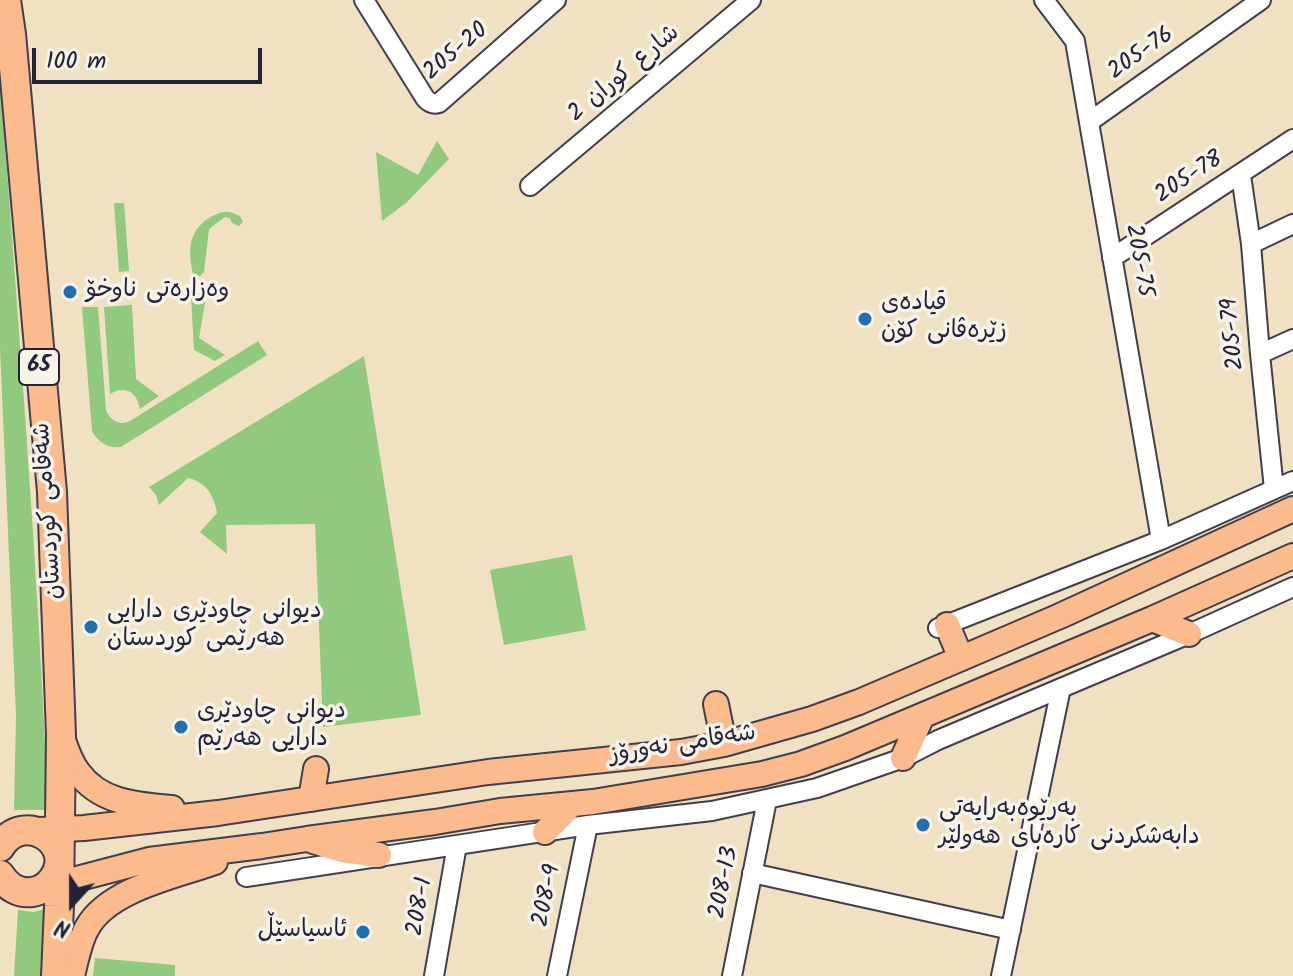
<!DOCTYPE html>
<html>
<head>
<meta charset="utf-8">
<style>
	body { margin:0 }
	#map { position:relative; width:1293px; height:976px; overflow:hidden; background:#f1e1c3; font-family:Kalam,sans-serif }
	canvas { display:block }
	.north { position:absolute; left:32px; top:864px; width:80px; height:80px; -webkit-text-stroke:6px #f7f3e8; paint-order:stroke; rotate:201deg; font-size:22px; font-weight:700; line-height:32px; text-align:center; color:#22223b }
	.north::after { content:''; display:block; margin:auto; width:28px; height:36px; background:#22223b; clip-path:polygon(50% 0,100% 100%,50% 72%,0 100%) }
	.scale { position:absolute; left:32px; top:48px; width:230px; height:36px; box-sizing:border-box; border:4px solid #22223b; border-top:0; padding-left:10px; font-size:24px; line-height:28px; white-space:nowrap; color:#22223b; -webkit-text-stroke:6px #f7f3e8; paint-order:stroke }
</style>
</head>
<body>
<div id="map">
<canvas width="1293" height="976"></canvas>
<div class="north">N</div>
<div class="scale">100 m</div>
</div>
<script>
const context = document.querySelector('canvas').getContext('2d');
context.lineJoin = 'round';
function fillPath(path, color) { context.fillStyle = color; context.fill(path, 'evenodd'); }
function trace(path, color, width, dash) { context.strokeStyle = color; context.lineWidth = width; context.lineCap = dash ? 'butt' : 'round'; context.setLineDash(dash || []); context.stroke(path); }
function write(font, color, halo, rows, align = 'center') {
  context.font = font + ' Kalam,"Playpen Sans Arabic",sans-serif'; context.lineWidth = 7; context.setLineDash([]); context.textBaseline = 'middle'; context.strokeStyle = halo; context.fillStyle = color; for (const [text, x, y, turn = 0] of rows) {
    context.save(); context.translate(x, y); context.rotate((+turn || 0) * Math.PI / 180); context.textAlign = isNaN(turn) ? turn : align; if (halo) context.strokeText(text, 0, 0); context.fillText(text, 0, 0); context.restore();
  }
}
const green = new Path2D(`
	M 0,76 C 18,321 38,565 48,810 L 14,810 L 16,715 L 0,347 Z
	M 437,141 L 449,159 L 406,203 L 382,221 L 376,152 L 418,175 Z
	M 114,203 L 124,203 L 129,271 L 119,272 Z
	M 222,212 L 230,212 L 240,216 L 243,222 L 239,226 L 232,223 L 230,218 L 225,217 L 209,229 L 204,272 L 200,276 L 193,274 C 186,244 191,223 222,212 Z
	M 195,293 L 206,297 L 199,338 L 225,355 L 215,361 L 194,350 L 191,297 Z
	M 132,305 L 136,379 L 159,396 L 140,409 C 137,392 125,385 110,394 L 104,307 Z
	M 82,307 L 98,307 L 106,410 C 111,421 119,426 130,421 L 258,341 L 267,355 L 121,447 C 108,449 98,442 92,431 Z
	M 364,356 L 421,715 L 323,727 L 315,524 L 226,525 L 227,554 L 200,532 L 217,513 C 214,495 206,482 188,478 L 159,505 L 156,495 L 149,487 Z
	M 572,555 L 586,630 L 504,645 L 490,570 Z
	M 50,908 L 43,976 L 14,976 L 18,910 L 33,912 Z
	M 95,958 L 175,965 L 175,976 L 93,976 Z`);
const minor = new Path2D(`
	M 364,0 L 425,98 C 428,102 433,105 439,103 L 556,0
	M 1044,0 L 1075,41 L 1161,540
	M 1089,122 L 1261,0
	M 1241,175 L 1251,244 L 1260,354 L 1274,489
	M 530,186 L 751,0
	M 1251,244 L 1293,224
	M 1112,258 L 1293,139
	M 1260,354 L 1293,339
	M 938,628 L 1161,540 L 1293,481
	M 752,873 L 1011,930
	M 246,877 L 588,825 L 712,811 L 817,788 L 903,758 L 938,740 L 1189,634 L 1293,587
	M 434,976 L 457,845
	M 557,976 L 588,825
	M 732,976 L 767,800
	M 1001,976 L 1061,688`);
const major = new Path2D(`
	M 1152,619 L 1189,634
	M 947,625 L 961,658
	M 716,704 L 724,744
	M 62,737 C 66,749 70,762 78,772 C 100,803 137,805 172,808
	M 903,758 L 922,716
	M 311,799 L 316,769
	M 40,830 L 84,828 L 218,813 L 488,772 L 681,752 L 724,744 L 812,719 L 859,702 L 1060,616 L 1293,509
	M 545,832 L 572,804
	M 313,841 L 342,850 L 379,855
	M 46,887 L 149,860 L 262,846 L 307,839 L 435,822 L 500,811 L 593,802 L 762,774 L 801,764 L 845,748 L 1152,619 L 1293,556
	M 72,976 C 76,960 79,942 87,928 C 108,889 176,876 215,862`);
const highway = new Path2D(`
	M 6,0 L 11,34 L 52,492 L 61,735 L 59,906 L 56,976
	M 0,847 C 24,808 78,845 53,879 C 48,886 40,891 32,892 C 18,894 7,886 0,875`);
const markers = [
	[70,292,8,"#1f6fb2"],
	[865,319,8,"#1f6fb2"],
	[91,627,8,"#1f6fb2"],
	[181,727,8,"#1f6fb2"],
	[923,825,8,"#1f6fb2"],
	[363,932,8,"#1f6fb2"]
];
const shields = [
	[39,367,40]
];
const shieldNames = [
	["65",39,367]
];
const streetNames = [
	["205-20",457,53,-40],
	["205-76",1142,55,-35],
	["شارع كوران 2",625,75,-40],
	["205-78",1190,179,-33],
	["205-75",1137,261,80],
	["205-79",1235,334,-95],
	["شەقامی کوردستان",50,511,-94],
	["شەقامی نەورۆز",683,746,-9],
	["208-13",726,883,-79],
	["208-9",549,896,-78],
	["208-1",422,907,-80]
];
const poiNames = [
	["وەزارەتی ناوخۆ",86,292],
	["قیادەی",881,305],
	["زێرەڤانی کۆن",881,333],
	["دیوانی چاودێری دارایی",107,613],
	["هەرێمی کوردستان",107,641],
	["دیوانی چاودێری",197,713],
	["دارایی هەرێم",197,741],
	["بەرێوەبەرایەتی",939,811],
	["دابەشکردنی کارەبای هەولێر",939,839],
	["ئاسیاسێڵ",347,932,"right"]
];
fillPath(green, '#91ca7e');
trace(minor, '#413f4f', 22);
trace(major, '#413f4f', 28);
trace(highway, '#413f4f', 32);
trace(minor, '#fff', 18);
trace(major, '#fbbb8d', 24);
trace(highway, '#fbbb8d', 28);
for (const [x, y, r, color] of markers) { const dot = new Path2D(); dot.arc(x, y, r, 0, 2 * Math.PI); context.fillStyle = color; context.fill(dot); trace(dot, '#f7f3e8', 3); }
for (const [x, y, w] of shields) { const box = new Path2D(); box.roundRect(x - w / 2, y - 18, w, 36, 6); context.fillStyle = '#f7f3e8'; context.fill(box); trace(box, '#22223b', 2); }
write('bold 22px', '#22223b', null, shieldNames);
write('24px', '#22223b', '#f7f3e8', streetNames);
write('24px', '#22223b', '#f7f3e8', poiNames, 'left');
</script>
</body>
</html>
